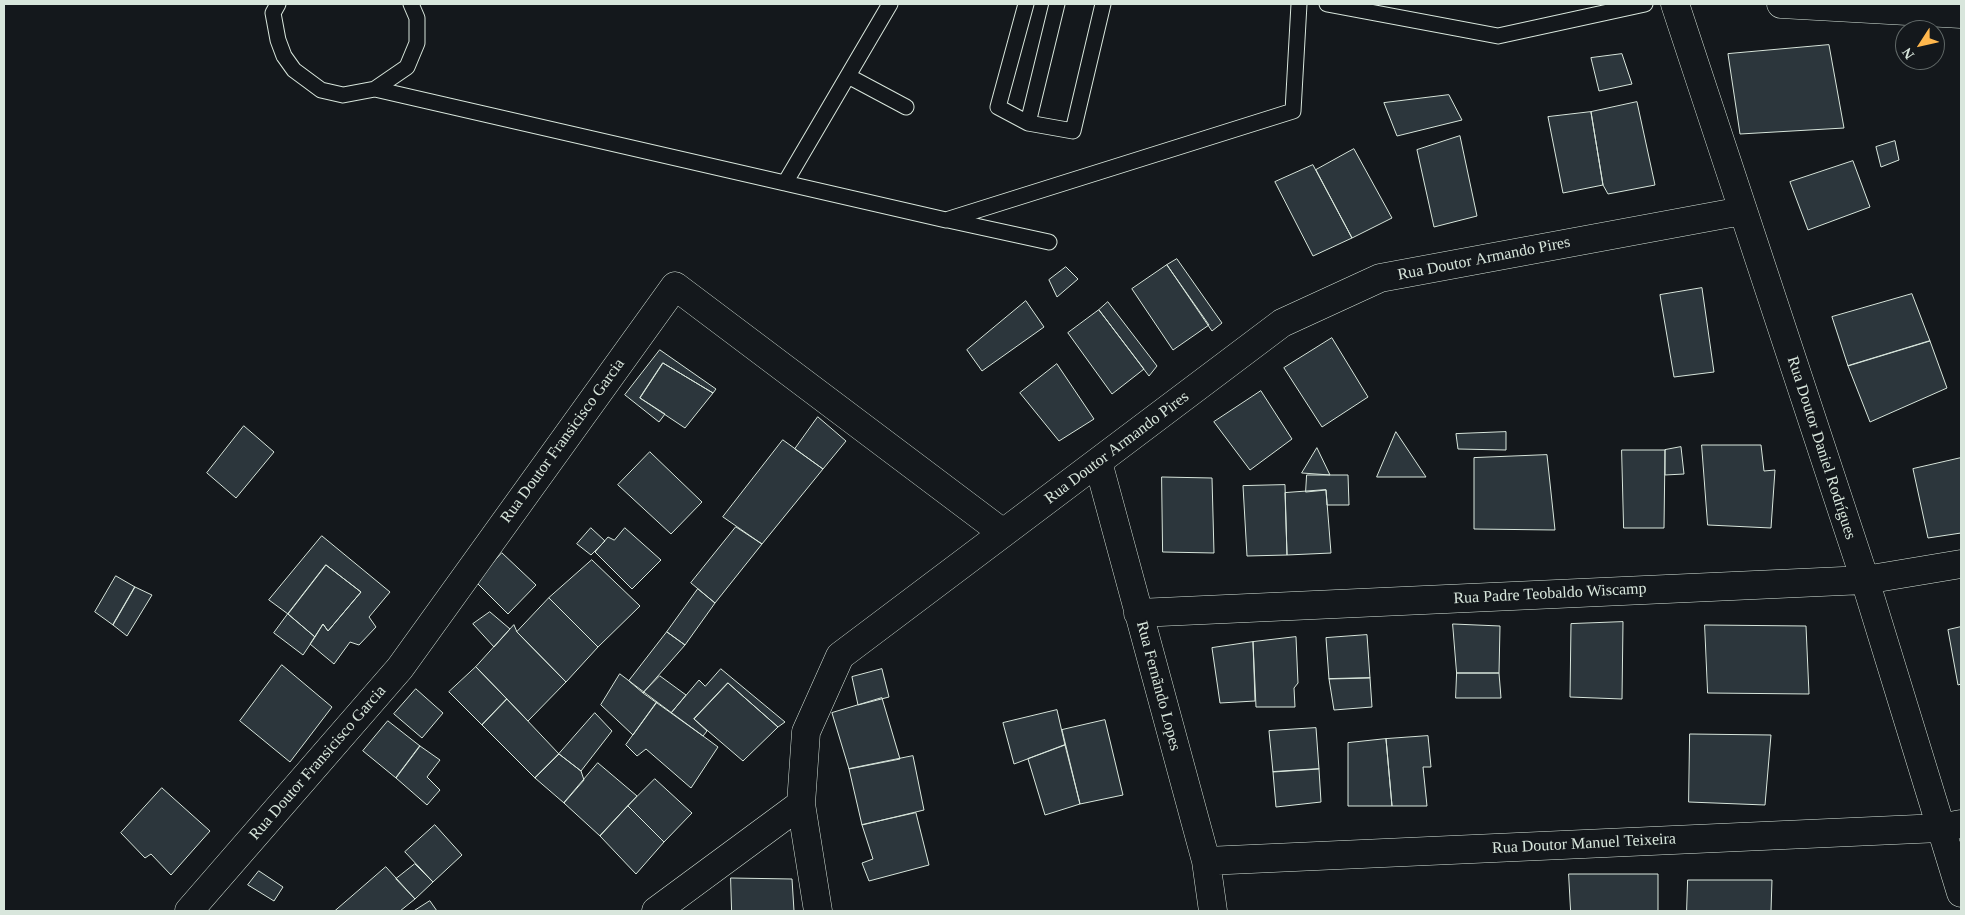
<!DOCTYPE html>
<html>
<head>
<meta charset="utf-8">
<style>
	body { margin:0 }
	#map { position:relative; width:1965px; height:915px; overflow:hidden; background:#14181c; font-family:"Times New Roman",serif }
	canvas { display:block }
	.frame { position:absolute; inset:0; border:5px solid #d8e6dc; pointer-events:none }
	.north { position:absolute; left:1895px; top:20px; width:50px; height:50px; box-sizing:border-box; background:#14181c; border:1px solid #626a69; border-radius:50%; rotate:235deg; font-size:14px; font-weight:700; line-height:20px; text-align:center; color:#d8e6dc }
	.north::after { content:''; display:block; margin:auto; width:18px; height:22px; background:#ffb74d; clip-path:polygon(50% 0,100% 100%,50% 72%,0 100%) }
</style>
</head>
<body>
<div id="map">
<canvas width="1965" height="915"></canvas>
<div class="frame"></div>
<div class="north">N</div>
</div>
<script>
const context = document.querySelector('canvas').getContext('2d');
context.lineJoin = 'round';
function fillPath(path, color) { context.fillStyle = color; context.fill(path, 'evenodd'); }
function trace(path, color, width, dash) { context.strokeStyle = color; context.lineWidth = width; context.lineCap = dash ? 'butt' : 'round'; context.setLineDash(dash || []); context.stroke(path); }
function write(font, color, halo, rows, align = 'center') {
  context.font = font + ' "Times New Roman",serif'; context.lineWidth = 4; context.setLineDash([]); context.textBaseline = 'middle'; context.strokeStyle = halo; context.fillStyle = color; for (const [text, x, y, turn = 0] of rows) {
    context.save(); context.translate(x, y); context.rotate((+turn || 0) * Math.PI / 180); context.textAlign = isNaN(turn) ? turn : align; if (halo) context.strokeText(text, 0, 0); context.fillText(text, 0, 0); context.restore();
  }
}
const building = new Path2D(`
	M 1829,45 L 1844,128 L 1740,134 L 1728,54 Z
	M 1622,54 L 1632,84 L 1599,91 L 1591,58 Z
	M 1449,95 L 1462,120 L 1397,136 L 1384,103 Z
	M 1637,102 L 1655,185 L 1608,194 L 1603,185 L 1591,112 Z
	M 1591,112 L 1603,185 L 1563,193 L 1548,117 Z
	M 1460,136 L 1477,216 L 1434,227 L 1417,150 Z
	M 1895,141 L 1899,160 L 1881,167 L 1876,147 Z
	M 1354,149 L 1392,218 L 1352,238 L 1316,170 Z
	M 1853,161 L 1870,207 L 1808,230 L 1790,182 Z
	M 1313,165 L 1352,238 L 1313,256 L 1275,182 Z
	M 1177,259 L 1222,323 L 1212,331 L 1167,265 Z
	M 1167,265 L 1209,325 L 1173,350 L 1132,289 Z
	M 1066,267 L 1078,279 L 1057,297 L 1049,280 Z
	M 1702,288 L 1714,372 L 1674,377 L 1660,295 Z
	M 1912,294 L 1930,341 L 1848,366 L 1832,317 Z
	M 1026,301 L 1044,327 L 982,371 L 967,350 Z
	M 1108,302 L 1157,366 L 1149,376 L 1099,310 Z
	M 1099,310 L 1144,369 L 1112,394 L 1068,333 Z
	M 1332,338 L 1368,397 L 1322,427 L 1284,368 Z
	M 1930,341 L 1947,388 L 1870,422 L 1848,366 Z
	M 660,350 L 716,389 L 713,393 L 663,363 L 640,398 L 665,414 L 659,422 L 625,395 Z
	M 663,363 L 713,393 L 685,428 L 640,398 Z
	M 1057,364 L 1094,419 L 1059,441 L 1020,393 Z
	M 1261,391 L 1292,439 L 1250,470 L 1214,422 Z
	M 818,417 L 846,441 L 823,469 L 795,449 Z
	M 244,426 L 274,452 L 236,498 L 207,473 Z
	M 1396,432 L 1426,477 L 1377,477 Z
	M 1506,432 L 1506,450 L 1458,449 L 1456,434 Z
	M 783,440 L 823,469 L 762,544 L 723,517 Z
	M 1702,445 L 1761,445 L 1764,471 L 1775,470 L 1771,528 L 1708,525 Z
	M 1681,447 L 1684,474 L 1665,475 L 1665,450 Z
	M 1317,448 L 1330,475 L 1302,473 Z
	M 1622,450 L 1665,450 L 1664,528 L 1624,528 Z
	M 650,452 L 702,502 L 671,534 L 618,485 Z
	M 1547,455 L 1555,530 L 1474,529 L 1474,458 Z
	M 1961,458 L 1961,533 L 1928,538 L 1913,469 Z
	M 1307,475 L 1348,475 L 1349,505 L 1327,505 L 1326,490 L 1306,492 Z
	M 1162,477 L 1212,478 L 1214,553 L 1163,552 Z
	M 1285,485 L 1287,555 L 1247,556 L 1243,486 Z
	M 1326,490 L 1331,553 L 1287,555 L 1285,493 Z
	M 736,527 L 762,544 L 715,603 L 691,583 Z
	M 591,528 L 605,541 L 591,555 L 577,544 Z
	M 625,528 L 661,560 L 632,589 L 595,552 L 608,537 L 614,540 Z
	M 322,536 L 390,592 L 369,617 L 376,627 L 359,645 L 350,642 L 334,664 L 310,644 L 323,624 L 328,631 L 361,592 L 326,565 L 288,614 L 269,600 Z
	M 502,553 L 536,585 L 508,614 L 476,582 Z
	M 592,560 L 640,606 L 598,647 L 549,598 Z
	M 326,565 L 361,592 L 328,631 L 323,624 L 315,637 L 288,614 Z
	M 116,576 L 135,587 L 113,625 L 95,612 Z
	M 135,587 L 152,595 L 127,636 L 113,625 Z
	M 698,589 L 715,603 L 685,645 L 667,632 Z
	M 549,598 L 598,647 L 566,682 L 517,632 Z
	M 490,612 L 510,629 L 494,647 L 473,624 Z
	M 288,614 L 315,637 L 303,655 L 274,633 Z
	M 1623,622 L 1622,699 L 1570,697 L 1571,624 Z
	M 1453,624 L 1500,626 L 1499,673 L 1457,673 Z
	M 514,625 L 517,632 L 566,682 L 528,721 L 476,667 Z
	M 1705,625 L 1806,626 L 1809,694 L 1708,693 Z
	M 1961,627 L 1961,684 L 1958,685 L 1948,630 Z
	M 667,632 L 685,645 L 643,693 L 629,681 Z
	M 1367,635 L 1370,678 L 1329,679 L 1326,638 Z
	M 1296,637 L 1298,683 L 1294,688 L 1295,707 L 1256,707 L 1253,642 Z
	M 1253,642 L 1255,701 L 1220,703 L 1212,648 Z
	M 282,665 L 332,707 L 290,762 L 240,721 Z
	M 476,667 L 507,699 L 482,725 L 449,692 Z
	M 721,669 L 785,722 L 778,727 L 728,683 L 694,719 L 707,731 L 703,736 L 671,713 L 699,680 L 705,686 Z
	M 882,669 L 889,697 L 858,705 L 852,677 Z
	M 1457,673 L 1499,673 L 1501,698 L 1456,698 Z
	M 620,674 L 657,702 L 633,735 L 601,705 Z
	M 660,676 L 686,695 L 671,713 L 643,693 Z
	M 1370,678 L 1372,707 L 1334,710 L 1329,679 Z
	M 728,683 L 778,727 L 743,761 L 694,719 Z
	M 416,689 L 443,713 L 422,738 L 394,714 Z
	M 882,698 L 900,759 L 849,769 L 832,713 Z
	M 507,699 L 559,754 L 535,778 L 482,725 Z
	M 657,702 L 718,747 L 691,788 L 646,749 L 637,756 L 626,745 Z
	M 1057,710 L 1065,745 L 1014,764 L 1003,723 Z
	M 595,713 L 612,731 L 581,771 L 559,754 Z
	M 1105,720 L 1123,795 L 1080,804 L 1062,730 Z
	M 388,721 L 420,746 L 396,778 L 363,751 Z
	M 1316,728 L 1319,769 L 1273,772 L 1269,731 Z
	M 1690,734 L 1771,735 L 1765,805 L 1689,802 Z
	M 1428,736 L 1431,767 L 1423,767 L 1427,806 L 1392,806 L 1386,739 Z
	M 1386,739 L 1392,806 L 1348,806 L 1348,743 Z
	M 1065,745 L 1080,804 L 1045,815 L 1028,759 Z
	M 420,746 L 440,760 L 427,777 L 440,790 L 427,805 L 396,778 Z
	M 559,754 L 581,771 L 584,780 L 564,803 L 535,778 Z
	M 913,756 L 924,810 L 862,825 L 849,769 Z
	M 598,763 L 637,796 L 600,836 L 564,803 Z
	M 1319,769 L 1321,802 L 1276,807 L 1273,772 Z
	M 655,779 L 692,813 L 664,842 L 628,806 Z
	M 162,788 L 210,831 L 171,875 L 151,854 L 145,858 L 121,833 Z
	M 628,806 L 664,842 L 636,874 L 600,836 Z
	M 916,813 L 929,865 L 869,881 L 862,863 L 873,859 L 862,825 Z
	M 435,825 L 462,855 L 433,882 L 405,852 Z
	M 415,864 L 433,882 L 415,899 L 396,879 Z
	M 386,867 L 415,899 L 400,911 L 335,911 Z
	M 259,871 L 283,887 L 274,901 L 248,885 Z
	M 1569,874 L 1658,874 L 1658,911 L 1571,911 Z
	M 731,878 L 792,879 L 794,911 L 732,911 Z
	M 1688,880 L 1772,880 L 1771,911 L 1687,911 Z
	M 430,901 L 437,911 L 414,911 Z`);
const service = new Path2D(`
	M 278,4 L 273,13 L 278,40 L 284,56 L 294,70 L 321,90 L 343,95 L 375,89 L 407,67 L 417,43 L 417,18 L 411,4
	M 1026,4 L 998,107 L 1028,123 L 1073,131 L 1103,4
	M 1327,4 L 1498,36 L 1645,4
	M 848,76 L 906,107
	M 375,89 L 946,220 L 1293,111 L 1299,4
	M 1028,123 L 1057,4
	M 785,183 L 890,4
	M 948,220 L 1049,242`);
const minor = new Path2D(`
	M 1675,4 L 1865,580 L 1961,893
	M 1781,4 L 1961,14
	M 1098,462 L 1206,861 L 1213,911
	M 1138,613 L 1865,580 L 1961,564
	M 801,804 L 818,911
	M 1206,861 L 1940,828 L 1961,824
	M 189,911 L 400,668 L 675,286 L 1003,533
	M 656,911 L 801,804 L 806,732 L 840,656 L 1282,323 L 1380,278 L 1742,211`);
const streetNames = [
	["Rua Doutor Armando Pires",1484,259,-11],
	["Rua Doutor Fransicisco Garcia",563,441,-54],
	["Rua Doutor Armando Pires",1117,448,-37],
	["Rua Doutor Daniel Rodrígues",1821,448,72],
	["Rua Padre Teobaldo Wiscamp",1550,594,-3],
	["Rua Fernãndo Lopes",1158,686,75],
	["Rua Doutor Fransicisco Garcia",318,763,-49],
	["Rua Doutor Manuel Teixeira",1584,844,-3]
];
fillPath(building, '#2c363c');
trace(building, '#d8e6dc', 1);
trace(service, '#d8e6dc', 17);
trace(minor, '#d8e6dc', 29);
trace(service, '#14181c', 15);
trace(minor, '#14181c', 28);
write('16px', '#d8e6dc', '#14181c', streetNames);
</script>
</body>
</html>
